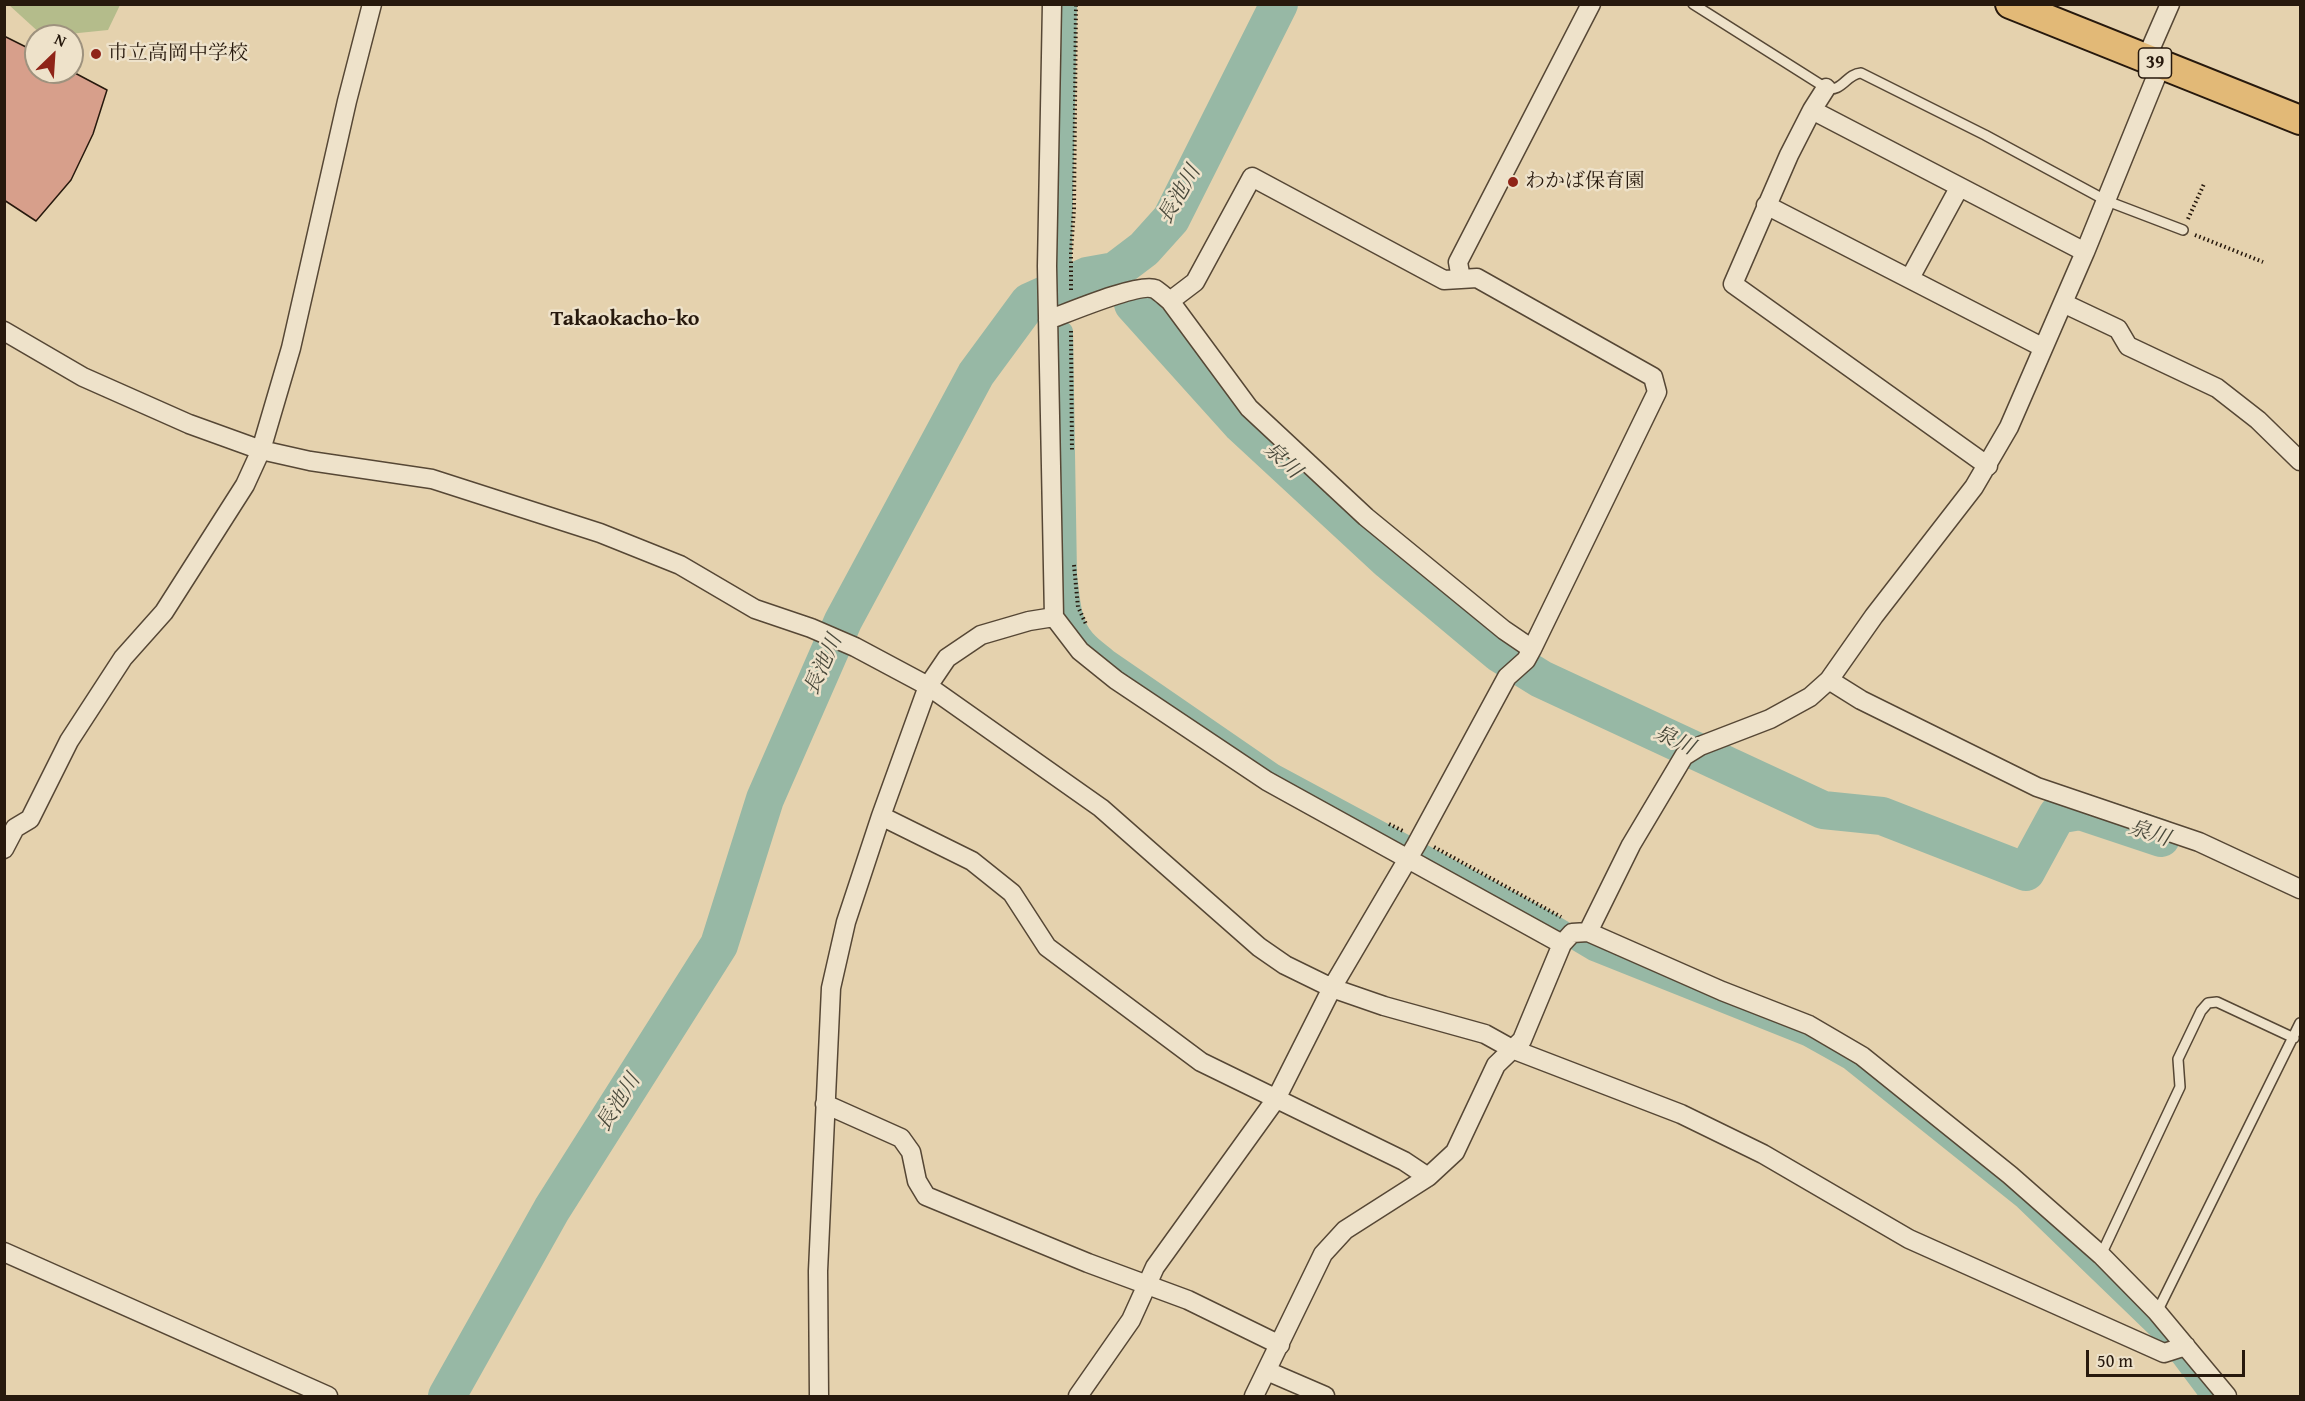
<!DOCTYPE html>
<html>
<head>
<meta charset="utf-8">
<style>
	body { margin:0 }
	#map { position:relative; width:2305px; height:1401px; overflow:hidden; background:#e5d2ae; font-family:"Gentium Book Plus",serif }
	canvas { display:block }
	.frame { position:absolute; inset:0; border:6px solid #27190d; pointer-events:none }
	.north { position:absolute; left:24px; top:24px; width:60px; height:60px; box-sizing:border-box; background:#eee2ca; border:2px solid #9e927e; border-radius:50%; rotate:25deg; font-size:16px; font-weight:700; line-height:24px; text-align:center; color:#27190d }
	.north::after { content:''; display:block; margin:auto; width:21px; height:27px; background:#8f2418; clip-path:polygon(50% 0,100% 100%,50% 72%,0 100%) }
	.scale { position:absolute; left:2086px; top:1350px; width:159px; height:27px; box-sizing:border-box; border:3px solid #27190d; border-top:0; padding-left:8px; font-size:18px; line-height:21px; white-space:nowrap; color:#27190d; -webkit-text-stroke:4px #eee2ca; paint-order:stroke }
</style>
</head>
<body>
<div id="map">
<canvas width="2305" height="1401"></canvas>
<div class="frame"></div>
<div class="north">N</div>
<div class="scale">50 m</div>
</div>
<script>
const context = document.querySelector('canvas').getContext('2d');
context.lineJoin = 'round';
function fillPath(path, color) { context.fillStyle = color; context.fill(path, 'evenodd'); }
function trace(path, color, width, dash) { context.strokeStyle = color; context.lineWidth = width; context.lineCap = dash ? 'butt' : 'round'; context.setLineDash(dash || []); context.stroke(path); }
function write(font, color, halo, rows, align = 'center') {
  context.font = font + ' "Gentium Book Plus","Noto Serif JP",serif'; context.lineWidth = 5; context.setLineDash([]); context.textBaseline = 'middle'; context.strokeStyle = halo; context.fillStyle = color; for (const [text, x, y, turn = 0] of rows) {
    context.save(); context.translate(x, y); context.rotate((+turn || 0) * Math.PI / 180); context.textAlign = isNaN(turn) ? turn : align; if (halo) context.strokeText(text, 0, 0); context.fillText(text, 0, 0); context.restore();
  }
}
const green = new Path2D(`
	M 9,5 L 120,5 L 108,30 L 49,36 L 43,36 Z`);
const canal = new Path2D(`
	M 1060,297 L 1066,4
	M 1062,332 L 1066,575 C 1069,597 1069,624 1085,641 C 1091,648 1100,654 1107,660 L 1274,775 L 1547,922 L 1594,950 L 1807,1035 L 1850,1059 L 2025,1199 L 2167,1336 L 2212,1396`);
const river = new Path2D(`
	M 1133,304 L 1241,424 L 1389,561 L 1499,653 L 1541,679 L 1823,810 L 1882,816 L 2026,872 L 2057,815 L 2080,811 L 2161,838
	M 447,1396 L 552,1209 L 719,945 L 765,799 L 843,621 L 976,374 L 1029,302 L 1087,276 L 1115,271 L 1144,249 L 1171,219 L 1279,4`);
const building = new Path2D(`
	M 4,36 L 36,52 L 36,72 L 73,72 L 107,90 L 93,134 L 71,180 L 36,221 L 4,200 Z`);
const path = new Path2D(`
	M 2188,219 L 2204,184
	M 2195,235 L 2263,262
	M 1071,290 L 1071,252 L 1074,209 L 1076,4
	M 1071,331 L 1072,452
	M 1074,565 L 1078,607 L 1086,624
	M 1389,824 L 1403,831
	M 1434,847 L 1561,917`);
const lane = new Path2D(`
	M 1693,4 L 1826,88 C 1842,93 1846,74 1861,73 L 1985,135 L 2107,201 L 2183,230
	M 2101,1255 L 2180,1087 L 2178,1059 L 2201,1011 L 2208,1003 L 2217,1002 L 2294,1038
	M 2157,1312 L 2300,1023`);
const street = new Path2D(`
	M 1052,4 L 1047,266 L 1054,617 L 1080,651 L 1116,680 L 1267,781 L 1562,944
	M 2146,59 L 2170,4
	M 1812,110 L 1826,88
	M 1766,205 L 2042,347
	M 1910,278 L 1959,188
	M 1461,279 L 1458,262 L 1591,4
	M 2063,303 L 2118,329 L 2128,346 L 2217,388 L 2258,420 L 2300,461
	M 1048,320 C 1067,313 1140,282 1155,289 C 1160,292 1165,297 1170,301 L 1249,408 L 1366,517 L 1504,630 L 1532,649
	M 4,331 L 83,377 L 189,424 L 261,450 L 310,461 L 432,479 L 600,533 L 680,565 L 755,609 L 811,628 L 855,647 L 928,686 L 1101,808 L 1259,947 L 1285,965 L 1332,988 L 1384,1006 L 1485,1034 L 1512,1049 L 1681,1114 L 1763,1154 L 1909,1239 L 2164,1353 L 2186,1346
	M 1988,466 L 1733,284 L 1789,155 L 1812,110 L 2085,252
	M 1829,680 L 1861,700 L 2037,787 L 2199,842 L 2300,889
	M 881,816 L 972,861 L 1012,893 L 1047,947 L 1201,1062 L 1404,1161 L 1428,1177 L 1455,1152 L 1496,1065 L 1522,1040 L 1562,944 L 1572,933 L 1588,932 L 1631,845 L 1684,756 L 1700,746 L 1770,719 L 1810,697 L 1829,680 L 1874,616 L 1974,487 L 2009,427 L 2085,252 L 2161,65
	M 4,849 L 15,828 L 30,819 L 69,741 L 123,658 L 164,612 L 245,485 L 261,450 L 291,348 L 347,101 L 372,4
	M 1588,932 L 1722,991 L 1809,1025 L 1862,1056 L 2010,1175 L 2101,1255 L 2157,1312 L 2227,1396
	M 825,1104 L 901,1138 L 911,1152 L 917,1181 L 926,1196 L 1088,1263 L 1188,1300 L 1280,1345
	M 4,1252 L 328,1396
	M 1267,1371 L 1325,1396
	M 819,1396 L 818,1271 L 831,988 L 846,922 L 881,816 L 928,686 L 947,658 L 981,635 L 1029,621 L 1054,617
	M 1078,1396 L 1131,1320 L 1155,1267 L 1276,1099 L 1333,986 L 1416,845 L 1507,677 L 1526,660 L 1532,649 L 1657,392 L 1653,377 L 1477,278 L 1444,280 L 1252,177 L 1195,282 L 1170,301
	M 1254,1396 L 1323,1254 L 1345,1230 L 1428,1177`);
const primary = new Path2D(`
	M 2010,4 L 2300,120`);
const markers = [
	[96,54,6,"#8f2418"],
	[1513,182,6,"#8f2418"]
];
const shields = [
	[2155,63,33]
];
const shieldNames = [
	["39",2155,63]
];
const poiNames = [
	["市立高岡中学校",108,54],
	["わかば保育園",1525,182]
];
const waterNames = [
	["長池川",1180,195,-60],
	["泉川",1282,461,43],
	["長池川",824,665,-66],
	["泉川",1674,741,25],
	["泉川",2149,834,18],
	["長池川",619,1103,-58]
];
const quarterNames = [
	["Takaokacho-ko",625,319]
];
fillPath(green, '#b4bc8b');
trace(canal, '#97b8a5', 22);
trace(river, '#97b8a5', 38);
fillPath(building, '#d79f8b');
trace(building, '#27190d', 1.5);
trace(lane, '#564735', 12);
trace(street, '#564735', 21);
trace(primary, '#27190d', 32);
trace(path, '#27190d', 4, [1.5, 3]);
trace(lane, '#eee2ca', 9);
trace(street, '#eee2ca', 18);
trace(primary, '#e2b977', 28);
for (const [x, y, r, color] of markers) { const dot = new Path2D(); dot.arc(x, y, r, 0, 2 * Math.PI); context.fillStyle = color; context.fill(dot); trace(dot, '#eee2ca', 2); }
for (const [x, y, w] of shields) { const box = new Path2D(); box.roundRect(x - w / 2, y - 15, w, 30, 4.5); context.fillStyle = '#eee2ca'; context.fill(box); trace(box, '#27190d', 1.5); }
write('bold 18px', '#27190d', null, shieldNames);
write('20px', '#27190d', '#eee2ca', poiNames, 'left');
write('italic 21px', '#49493b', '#eee2ca', waterNames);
write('bold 22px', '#27190d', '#eee2ca', quarterNames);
</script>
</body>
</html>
